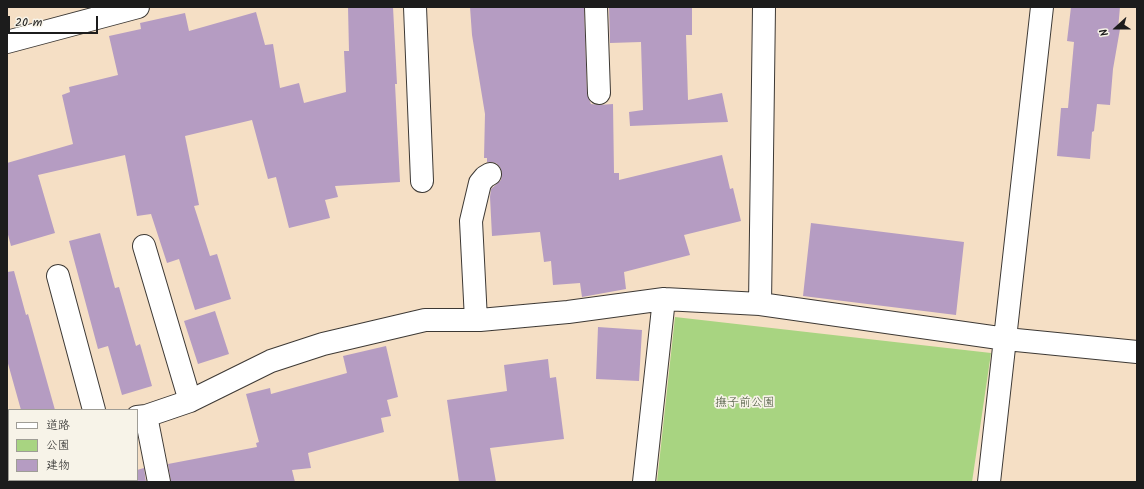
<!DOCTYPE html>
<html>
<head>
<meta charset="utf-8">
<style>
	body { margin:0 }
	#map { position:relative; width:1144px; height:489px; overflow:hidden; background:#f5dfc5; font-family:Kalam,"Klee One",sans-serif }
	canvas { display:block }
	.frame { position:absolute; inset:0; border:8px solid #1c1c1c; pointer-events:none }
	.legend { position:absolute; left:8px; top:409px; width:130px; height:72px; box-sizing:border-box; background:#f7f3e8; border:1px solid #9f9d96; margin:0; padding:5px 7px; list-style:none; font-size:12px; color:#1c1c1c }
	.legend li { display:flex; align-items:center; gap:8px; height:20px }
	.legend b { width:20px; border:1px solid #9f9d96 }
	.north { position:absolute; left:1096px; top:8px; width:40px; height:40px; -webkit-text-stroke:3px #f7f3e8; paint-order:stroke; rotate:249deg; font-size:11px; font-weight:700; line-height:16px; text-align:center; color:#1c1c1c }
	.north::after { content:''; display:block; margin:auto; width:14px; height:18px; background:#1c1c1c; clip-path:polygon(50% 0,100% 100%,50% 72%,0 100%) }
	.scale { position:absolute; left:8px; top:16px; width:90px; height:18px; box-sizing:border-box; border:2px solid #1c1c1c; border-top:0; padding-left:5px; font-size:12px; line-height:14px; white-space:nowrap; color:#1c1c1c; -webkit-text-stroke:3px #f7f3e8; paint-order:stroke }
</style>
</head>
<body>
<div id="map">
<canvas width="1144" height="489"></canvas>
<div class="frame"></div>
<ul class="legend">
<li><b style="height:5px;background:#fff"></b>道路</li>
<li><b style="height:11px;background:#a8d481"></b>公園</li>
<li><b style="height:11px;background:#b59cc2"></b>建物</li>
</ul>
<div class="north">N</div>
<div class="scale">20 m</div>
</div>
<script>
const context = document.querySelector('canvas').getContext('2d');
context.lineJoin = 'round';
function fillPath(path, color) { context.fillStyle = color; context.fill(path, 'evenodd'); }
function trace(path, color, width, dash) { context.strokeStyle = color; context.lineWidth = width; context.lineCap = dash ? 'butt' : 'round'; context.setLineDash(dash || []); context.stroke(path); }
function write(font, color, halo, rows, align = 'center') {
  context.font = font + ' Kalam,"Klee One",sans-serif'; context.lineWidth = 3.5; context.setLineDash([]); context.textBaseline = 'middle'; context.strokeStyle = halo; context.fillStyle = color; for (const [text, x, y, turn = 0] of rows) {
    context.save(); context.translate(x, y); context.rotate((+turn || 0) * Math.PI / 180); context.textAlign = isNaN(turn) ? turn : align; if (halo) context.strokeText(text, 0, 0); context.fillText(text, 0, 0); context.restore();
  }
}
const green = new Path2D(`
	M 675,317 L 991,353 L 972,482 L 657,482 Z`);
const building = new Path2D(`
	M 348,7 L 393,7 L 397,84 L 395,84 L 400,182 L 335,186 L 338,197 L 325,200 L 330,218 L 289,228 L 276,177 L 268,179 L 252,120 L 185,136 L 199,205 L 194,206 L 210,256 L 217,254 L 231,299 L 195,310 L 179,259 L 167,263 L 151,214 L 137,216 L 125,155 L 38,175 L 55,233 L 11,246 L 7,231 L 7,163 L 73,144 L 62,95 L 70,92 L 69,87 L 118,75 L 109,36 L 141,29 L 140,23 L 185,13 L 189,31 L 256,12 L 265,45 L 273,44 L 280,88 L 299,83 L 304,103 L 346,92 L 344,51 L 349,51 Z
	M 470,7 L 584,7 L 587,94 L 591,104 L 599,105 L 613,104 L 614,173 L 619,173 L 619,180 L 722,155 L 730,189 L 733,188 L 741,221 L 684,235 L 690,255 L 624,272 L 626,289 L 582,297 L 580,283 L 553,285 L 551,261 L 544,262 L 540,232 L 492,236 L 490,197 L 491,189 L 501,180 L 502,173 L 500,167 L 496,163 L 490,162 L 487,162 L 487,158 L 484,158 L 485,114 L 472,35 Z
	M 609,7 L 692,7 L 692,35 L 686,35 L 688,100 L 722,93 L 728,122 L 630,126 L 629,112 L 643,110 L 641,42 L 610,43 Z
	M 1071,7 L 1120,7 L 1118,29 L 1120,29 L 1113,69 L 1110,105 L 1097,104 L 1094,131 L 1092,132 L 1090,159 L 1057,156 L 1061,108 L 1068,108 L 1074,42 L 1067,41 Z
	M 811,223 L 964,242 L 956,315 L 803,296 Z
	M 100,233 L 115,288 L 119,287 L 136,346 L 140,344 L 152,386 L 122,395 L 108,346 L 98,349 L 69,241 Z
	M 14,271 L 26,315 L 28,314 L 55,410 L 21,410 L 7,360 L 7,272 Z
	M 215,311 L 229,354 L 198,364 L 184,321 Z
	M 598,327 L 642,330 L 639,381 L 596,379 Z
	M 386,346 L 398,397 L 387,400 L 391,416 L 381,418 L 384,432 L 308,453 L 311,468 L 292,470 L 295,482 L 171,482 L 168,464 L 257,447 L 256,443 L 259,442 L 246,394 L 270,388 L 271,394 L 347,373 L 343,356 Z
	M 548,359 L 550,378 L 556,377 L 564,439 L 490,448 L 496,482 L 459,482 L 447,400 L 507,391 L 504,365 Z
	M 144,468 L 146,482 L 137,482 L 137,470 Z`);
const minor = new Path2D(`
	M 415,7 L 422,181
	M 596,7 L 599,93
	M 7,42 L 138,7
	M 144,246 L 190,401
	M 58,276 L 94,410
	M 760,304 L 764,7
	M 476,320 L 471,221 L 480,183 L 485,177 L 490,174
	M 146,416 L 159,482
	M 137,417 L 146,416 L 190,401 L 271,361 L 323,344 L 425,320 L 480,320 L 568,312 L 664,299 L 760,304 L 1006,339 L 1137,352
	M 7,446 L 9,445
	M 644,482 L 664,299
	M 989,482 L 1042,7`);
const parkNames = [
	["撫子前公園",745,404]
];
fillPath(green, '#a8d481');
fillPath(building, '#b59cc2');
trace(minor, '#3d3935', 24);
trace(minor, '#fff', 22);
write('12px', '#46533a', '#f7f3e8', parkNames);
</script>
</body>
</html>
